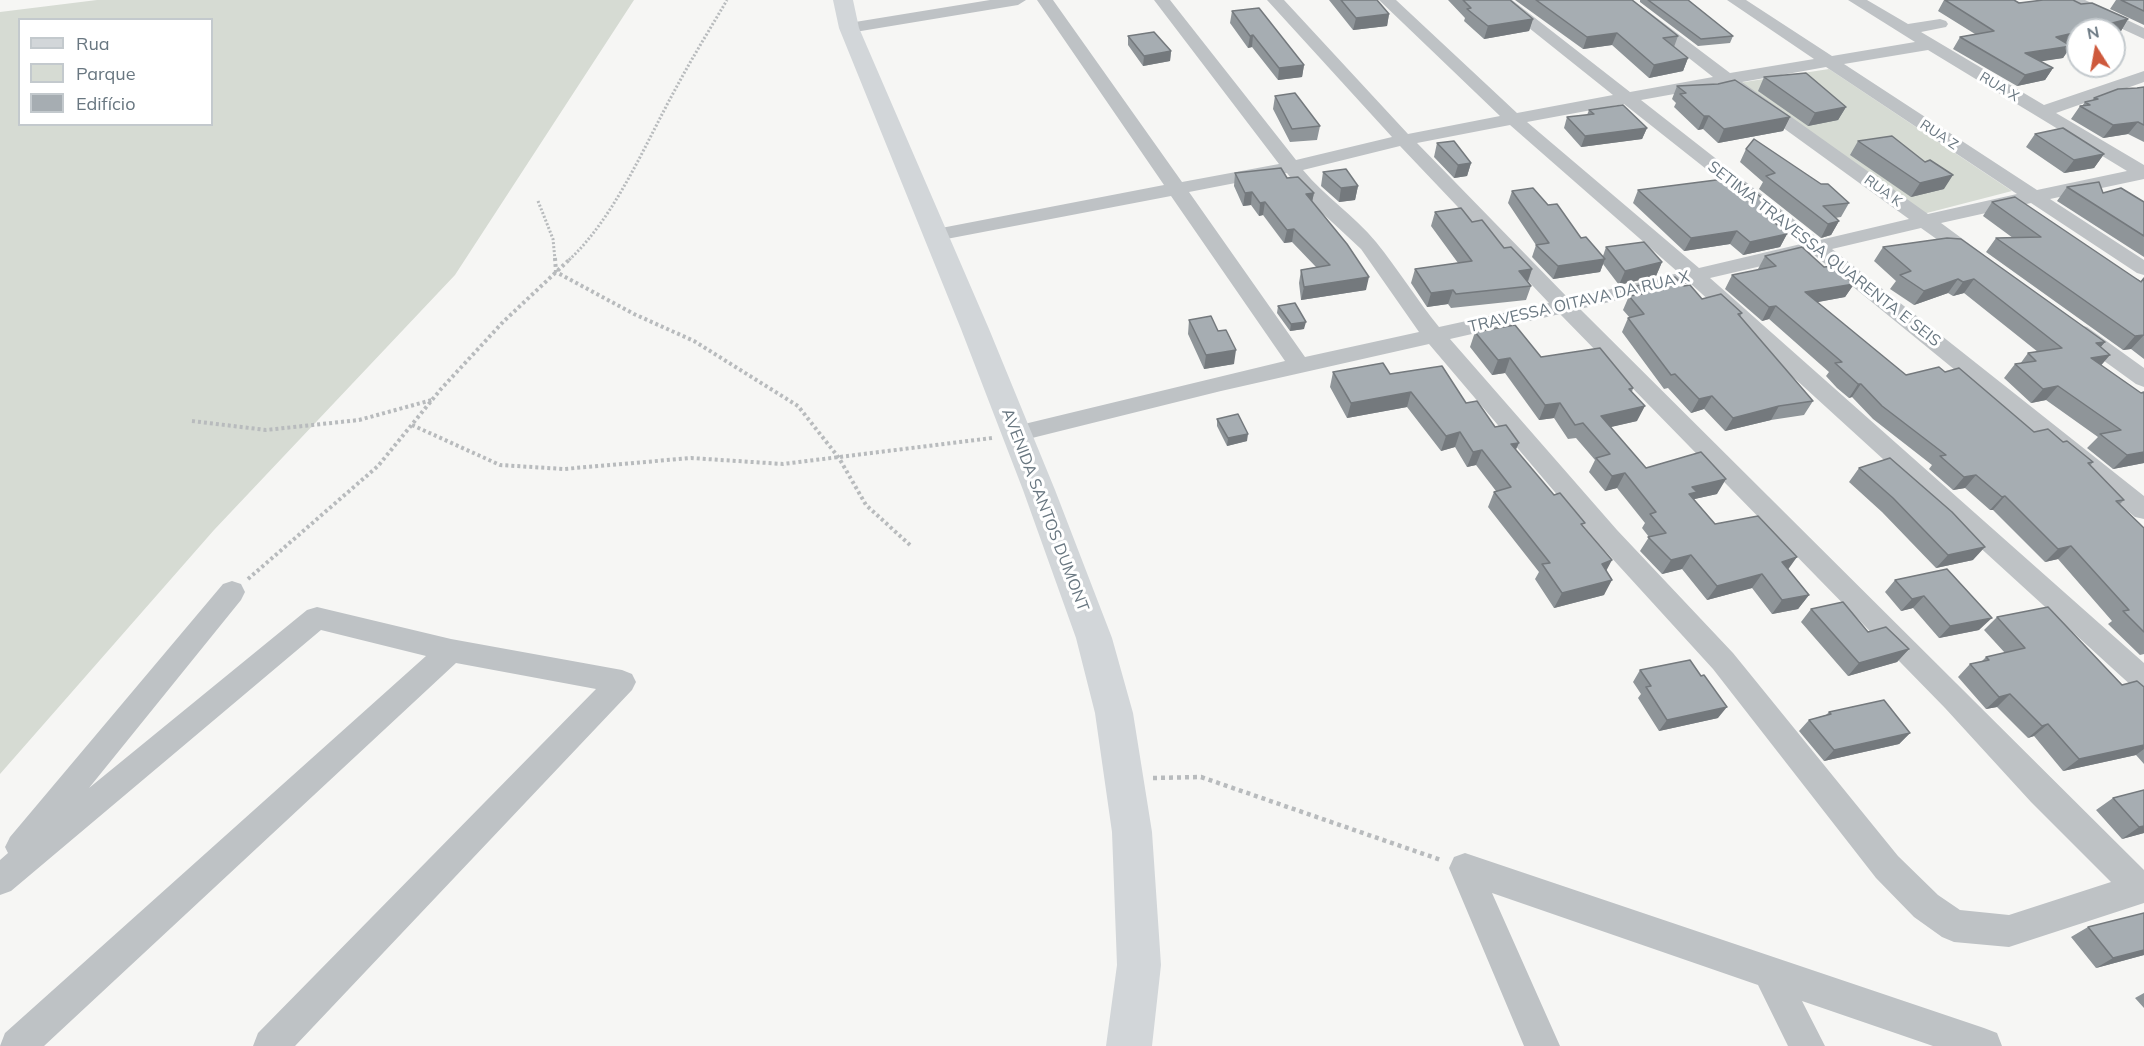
<!DOCTYPE html>
<html>
<head>
<meta charset="utf-8">
<style>
	body { margin:0 }
	#map { position:relative; width:2144px; height:1046px; overflow:hidden; background:#f6f6f4; font-family:Mulish,sans-serif }
	canvas { display:block }
	.legend { position:absolute; left:18px; top:18px; width:195px; height:108px; box-sizing:border-box; background:#fff; border:2px solid #c3c9cd; margin:0; padding:8px 10px; list-style:none; font-size:18px; color:#697781 }
	.legend li { display:flex; align-items:center; gap:12px; height:30px }
	.legend b { width:30px; border:2px solid #c3c9cd }
	.north { position:absolute; left:2066px; top:18px; width:60px; height:60px; box-sizing:border-box; background:#fff; border:2px solid #c3c9cd; border-radius:50%; rotate:349deg; font-size:16px; font-weight:700; line-height:24px; text-align:center; color:#697781 }
	.north::after { content:''; display:block; margin:auto; width:21px; height:27px; background:#ce593c; clip-path:polygon(50% 0,100% 100%,50% 72%,0 100%) }
</style>
</head>
<body>
<div id="map">
<canvas width="2144" height="1046"></canvas>
<ul class="legend">
<li><b style="height:8px;background:#d2d6d9"></b>Rua</li>
<li><b style="height:16px;background:#d6dbd3"></b>Parque</li>
<li><b style="height:16px;background:#a6adb2"></b>Edifício</li>
</ul>
<div class="north">N</div>
</div>
<script>
const context = document.querySelector('canvas').getContext('2d');
context.lineJoin = 'round';
function fillPath(path, color) { context.fillStyle = color; context.fill(path, 'evenodd'); }
function trace(path, color, width, dash) { context.strokeStyle = color; context.lineWidth = width; context.lineCap = dash ? 'butt' : 'round'; context.setLineDash(dash || []); context.stroke(path); }
function write(font, color, halo, rows, align = 'center') {
  context.font = font + ' Mulish,sans-serif'; context.lineWidth = 6; context.setLineDash([]); context.textBaseline = 'middle'; context.strokeStyle = halo; context.fillStyle = color; for (const [text, x, y, turn = 0] of rows) {
    context.save(); context.translate(x, y); context.rotate((+turn || 0) * Math.PI / 180); context.textAlign = isNaN(turn) ? turn : align; if (halo) context.strokeText(text, 0, 0); context.fillText(text, 0, 0); context.restore();
  }
}
const green = new Path2D(`
	M 97,0 L 634,0 L 455,275 L 214,530 L 0,774 L 0,12 ZM 20,20 L 212,20 L 212,124 L 20,124 Z
	M 1829,69 L 2012,191 L 1923,214 L 1738,83 Z`);
const pathFar2 = new Path2D(`
	M 538,201 L 553,239 L 555,260
	M 569,260 C 616,216 645,144 676,88 C 692,58 710,29 727,0`);
const pathFar1 = new Path2D(`
	M 555,258 L 556,272 L 634,314 L 694,341 L 798,406 L 839,458 L 866,505 L 910,545
	M 192,421 L 266,430 L 359,420 L 432,400
	M 412,425 L 500,465 L 564,469 L 691,458 L 783,464 L 992,438
	M 248,579 L 378,466 L 441,389 L 503,322 L 571,258`);
const path = new Path2D(`
	M 1153,778 L 1201,777 L 1441,860`);
const street = new Path2D(`
	M 990,0 L 1026,0 L 1018,5 L 849,33 L 841,28 L 849,23 Z
	M 1037,0 L 1053,0 L 1182,182 L 1279,164 L 1154,0 L 1170,0 L 1296,160 L 1392,137 L 1267,0 L 1284,0 L 1408,134 L 1500,116 L 1379,0 L 1396,0 L 1517,113 L 1613,95 L 1494,0 L 1512,0 L 1630,92 L 1713,77 L 1615,0 L 1633,0 L 1730,73 L 1814,59 L 1727,0 L 1746,0 L 1832,56 L 1915,42 L 1848,0 L 1867,0 L 1908,24 L 1940,19 L 1946,21 L 1948,24 L 1946,27 L 1921,32 L 2044,105 L 2144,71 L 2144,82 L 2056,113 L 2144,165 L 2144,179 L 2050,199 L 2144,260 L 2144,275 L 2137,273 L 2031,203 L 1941,223 L 1983,254 L 1986,258 L 1983,262 L 1976,264 L 1969,262 L 1921,228 L 1832,249 L 2144,496 L 2144,519 L 2135,517 L 1813,254 L 1710,278 L 2144,663 L 2144,692 L 2134,688 L 1690,283 L 1580,309 L 2144,870 L 2144,903 L 2009,947 L 1954,942 L 1942,937 L 1914,917 L 1876,878 L 1713,669 L 1599,544 L 1429,344 L 1221,391 L 1016,442 L 1008,440 L 1004,434 L 1008,428 L 1016,426 L 1285,361 L 1171,196 L 936,241 L 929,239 L 926,235 L 929,231 L 936,229 L 1164,185 ZM 1928,50 L 2127,171 L 2037,190 L 1844,64 ZM 1826,67 L 2017,194 L 1928,214 L 1742,82 ZM 1724,85 L 1909,219 L 1820,240 L 1641,100 ZM 1624,104 L 1801,244 L 1699,268 L 1527,122 ZM 1510,125 L 1679,273 L 1569,299 L 1417,143 ZM 1400,146 L 1549,303 L 1439,327 C 1417,300 1398,269 1376,242 C 1354,215 1325,197 1303,170 ZM 1287,173 L 1304,196 L 1361,249 L 1419,332 L 1305,357 L 1189,192 ZM 1560,314 L 1945,708 L 2031,802 L 2111,882 L 2009,915 L 1960,910 L 1938,895 L 1898,856 L 1733,653 L 1617,530 L 1450,339 Z
	M 2064,0 L 2085,0 L 2144,28 L 2144,39 L 2066,3 Z
	M 2079,325 L 2087,327 L 2144,368 L 2144,387 L 2136,384 L 2071,337 L 2068,332 L 2071,327 Z
	M 232,581 L 241,584 L 245,592 L 241,600 L 89,788 L 307,610 L 317,607 L 451,639 L 622,670 L 632,674 L 636,682 L 632,690 L 295,1046 L 253,1046 L 258,1033 L 596,689 L 456,663 L 44,1046 L 0,1046 L 5,1033 L 426,656 L 321,630 L 11,891 L 0,895 L 0,860 L 8,853 L 5,847 L 10,837 L 223,584 Z
	M 1465,853 L 1984,1028 L 1997,1033 L 2002,1046 L 1933,1046 L 1802,1001 L 1825,1046 L 1788,1046 L 1758,985 L 1492,893 L 1560,1046 L 1524,1046 L 1449,868 L 1454,857 Z`);
const primary = new Path2D(`
	M 833,0 L 853,0 L 859,28 L 989,329 L 1055,490 L 1112,638 L 1133,713 L 1152,832 L 1161,965 L 1152,1046 L 1106,1046 L 1117,965 L 1112,832 L 1095,713 L 1076,638 L 1023,490 L 961,329 L 839,28 Z`);
const wall = new Path2D(`
	M 1329,0 L 1377,0 L 1389,14 L 1387,26 L 1353,30 Z
	M 1448,0 L 1510,0 L 1533,19 L 1529,31 L 1484,39 L 1464,21 L 1465,18 Z
	M 1515,0 L 1632,0 L 1678,36 L 1674,47 L 1688,58 L 1683,71 L 1649,78 L 1612,45 L 1583,49 Z
	M 1640,0 L 1688,0 L 1733,36 L 1730,43 L 1698,46 L 1640,2 Z
	M 1944,0 L 2081,4 L 2128,19 L 2121,31 L 2067,44 L 2071,46 L 2063,58 L 2040,61 L 2053,68 L 2045,80 L 2017,86 L 1953,49 L 1960,37 L 1975,34 L 1938,11 Z
	M 2116,0 L 2144,0 L 2144,25 L 2110,9 Z
	M 1232,11 L 1304,65 L 1302,77 L 1278,80 L 1252,47 L 1248,48 L 1230,23 Z
	M 1128,36 L 1171,51 L 1170,61 L 1143,66 L 1128,45 Z
	M 1764,77 L 1846,107 L 1838,120 L 1808,126 L 1758,91 Z
	M 1677,86 L 1790,117 L 1783,131 L 1718,143 L 1703,129 L 1698,130 L 1674,107 L 1676,103 L 1672,99 Z
	M 2144,87 L 2144,142 L 2128,134 L 2103,138 L 2071,119 L 2080,106 L 2082,106 L 2085,102 L 2092,101 L 2094,98 Z
	M 1275,96 L 1320,126 L 1317,140 L 1290,142 L 1273,109 Z
	M 1589,110 L 1647,128 L 1642,139 L 1581,147 L 1564,128 L 1567,117 L 1587,115 Z
	M 2035,134 L 2104,154 L 2094,168 L 2064,173 L 2026,147 Z
	M 1858,141 L 1944,189 L 1911,197 L 1850,155 Z
	M 1437,143 L 1471,163 L 1467,176 L 1454,178 L 1434,157 Z
	M 1746,149 L 1849,203 L 1841,217 L 1835,218 L 1839,221 L 1831,235 L 1821,238 L 1759,189 L 1763,182 L 1740,162 Z
	M 1323,172 L 1358,186 L 1355,200 L 1339,202 L 1321,186 Z
	M 1235,173 L 1287,178 L 1314,193 L 1312,202 L 1366,290 L 1301,300 L 1299,283 L 1301,270 L 1316,267 L 1292,242 L 1284,243 L 1263,215 L 1259,216 L 1251,205 L 1243,206 L 1234,186 Z
	M 1731,186 L 1780,212 L 1774,222 L 1787,234 L 1780,247 L 1743,255 L 1730,244 L 1684,251 L 1633,203 L 1638,190 Z
	M 2067,187 L 2103,193 L 2144,202 L 2144,257 L 2057,201 Z
	M 1512,191 L 1548,205 L 1581,238 L 1603,256 L 1606,247 L 1662,262 L 1656,276 L 1619,285 L 1603,264 L 1600,272 L 1553,279 L 1532,257 L 1536,245 L 1508,203 Z
	M 1992,202 L 2141,281 L 2144,278 L 2144,359 L 2131,349 L 2123,350 L 1986,252 L 1996,238 L 2013,238 L 1983,216 Z
	M 1435,212 L 1472,222 L 1504,248 L 1532,269 L 1528,282 L 1531,286 L 1526,300 L 1451,308 L 1448,304 L 1427,307 L 1411,283 L 1415,269 L 1458,263 L 1431,226 Z
	M 1947,238 L 2105,342 L 2100,347 L 2101,365 L 2144,463 L 2113,469 L 2087,448 L 2098,437 L 2046,400 L 2031,403 L 2004,378 L 2015,364 L 2020,364 L 2028,353 L 2038,352 L 1964,293 L 1953,296 L 1948,293 L 1914,305 L 1890,289 L 1896,281 L 1874,261 L 1883,247 Z
	M 1765,256 L 1824,267 L 1854,284 L 1845,297 L 1817,302 L 1906,375 L 1945,372 L 2034,432 L 2063,442 L 2093,462 L 2090,466 L 2124,500 L 2120,504 L 2144,528 L 2144,654 L 2140,655 L 2108,624 L 2112,621 L 2058,559 L 2045,562 L 1993,510 L 1990,510 L 1965,488 L 1953,490 L 1929,469 L 1932,465 L 1873,419 L 1852,397 L 1849,398 L 1837,388 L 1826,376 L 1829,372 L 1769,319 L 1762,321 L 1725,289 L 1732,275 L 1758,270 L 1758,269 Z
	M 1636,286 L 1684,286 L 1702,299 L 1742,313 L 1740,317 L 1813,401 L 1804,415 L 1771,420 L 1725,431 L 1704,409 L 1691,413 L 1668,388 L 1664,389 L 1622,332 L 1628,318 L 1630,318 L 1623,310 L 1629,296 L 1632,296 Z
	M 1278,306 L 1304,329 L 1290,331 L 1277,313 Z
	M 1189,320 L 1218,331 L 1234,364 L 1204,369 L 1188,334 Z
	M 1475,332 L 1541,357 L 1633,388 L 1632,392 L 1637,421 L 1610,427 L 1646,468 L 1717,494 L 1694,499 L 1715,524 L 1788,569 L 1809,595 L 1798,609 L 1772,614 L 1752,588 L 1707,600 L 1682,569 L 1662,574 L 1640,551 L 1649,537 L 1642,528 L 1645,523 L 1617,488 L 1605,491 L 1589,472 L 1595,460 L 1576,438 L 1568,439 L 1554,418 L 1539,420 L 1505,373 L 1492,375 L 1470,347 Z
	M 1333,372 L 1390,374 L 1466,403 L 1495,427 L 1516,450 L 1554,495 L 1583,527 L 1607,571 L 1604,595 L 1554,608 L 1535,579 L 1539,572 L 1488,507 L 1494,492 L 1496,491 L 1476,465 L 1467,467 L 1455,447 L 1441,451 L 1407,407 L 1347,418 L 1330,387 Z
	M 1217,419 L 1247,441 L 1227,446 L 1217,426 Z
	M 1859,468 L 1973,560 L 1936,568 L 1882,512 L 1849,482 Z
	M 1947,569 L 1979,630 L 1939,638 L 1913,608 L 1901,611 L 1885,592 L 1895,580 Z
	M 1811,609 L 1868,632 L 1909,649 L 1897,662 L 1848,676 L 1801,622 Z
	M 1997,617 L 2122,685 L 2144,687 L 2144,764 L 2136,755 L 2063,771 L 2034,736 L 2028,738 L 1997,707 L 1986,709 L 1958,677 L 1970,664 L 1981,662 L 1986,657 L 2005,653 L 1984,630 Z
	M 1640,670 L 1701,676 L 1718,718 L 1659,731 L 1638,698 L 1641,694 L 1633,682 Z
	M 1829,712 L 1910,733 L 1899,744 L 1824,761 L 1799,731 L 1809,720 L 1826,715 Z
	M 2144,790 L 2144,833 L 2122,839 L 2096,810 L 2113,798 Z
	M 2088,927 L 2144,955 L 2096,968 L 2071,937 Z
	M 2144,993 L 2144,1008 L 2135,998 Z`);
const shadedWall = new Path2D(`
	M 1389,14 L 1387,26 L 1353,30 L 1356,18 Z
	M 1533,19 L 1529,31 L 1484,39 L 1488,26 Z
	M 2128,19 L 2121,31 L 2114,32 L 2114,30 L 2085,30 Z
	M 2078,32 L 2078,41 L 2048,49 L 2056,37 Z
	M 1617,33 L 1612,45 L 1583,49 L 1587,37 Z
	M 1253,35 L 1252,47 L 1248,48 L 1250,36 Z
	M 2071,46 L 2063,58 L 2018,65 L 2025,53 Z
	M 1171,51 L 1170,61 L 1143,66 L 1144,56 Z
	M 1688,58 L 1683,71 L 1649,78 L 1654,65 Z
	M 1304,65 L 1302,77 L 1278,80 L 1279,68 Z
	M 2053,68 L 2045,80 L 2017,86 L 2025,75 Z
	M 1846,107 L 1838,120 L 1808,126 L 1815,113 Z
	M 1704,116 L 1709,116 L 1703,129 L 1698,130 Z
	M 1790,117 L 1783,131 L 1718,143 L 1724,129 Z
	M 2138,122 L 2128,134 L 2103,138 L 2113,125 Z
	M 1647,128 L 1642,139 L 1581,147 L 1585,136 Z
	M 2104,154 L 2094,168 L 2064,173 L 2074,160 Z
	M 1471,163 L 1467,176 L 1454,178 L 1458,165 Z
	M 1953,175 L 1944,189 L 1911,197 L 1920,183 Z
	M 1358,186 L 1355,200 L 1339,202 L 1341,188 Z
	M 1252,192 L 1251,205 L 1243,206 L 1245,193 Z
	M 1314,193 L 1311,206 L 1306,194 Z
	M 1265,202 L 1263,215 L 1259,216 L 1260,203 Z
	M 1839,221 L 1831,235 L 1821,238 L 1828,224 Z
	M 1294,229 L 1292,242 L 1284,243 L 1287,230 Z
	M 1737,231 L 1730,244 L 1684,251 L 1691,238 Z
	M 1787,234 L 1780,247 L 1743,255 L 1750,242 Z
	M 1605,259 L 1600,272 L 1553,279 L 1558,266 Z
	M 1662,262 L 1656,276 L 1619,285 L 1625,271 Z
	M 1532,269 L 1527,283 L 1519,271 Z
	M 1369,277 L 1366,290 L 1301,300 L 1304,287 Z
	M 1958,279 L 1948,293 L 1914,305 L 1924,291 Z
	M 1974,279 L 1964,293 L 1953,296 L 1963,282 Z
	M 1854,284 L 1845,297 L 1797,306 L 1805,292 Z
	M 1453,290 L 1448,304 L 1427,307 L 1431,293 Z
	M 1776,306 L 1769,319 L 1762,321 L 1769,307 Z
	M 1306,322 L 1304,329 L 1290,331 L 1291,324 Z
	M 2144,335 L 2131,349 L 2123,350 L 2135,336 Z
	M 2105,342 L 2093,356 L 2096,343 Z
	M 1236,350 L 1234,364 L 1204,369 L 1206,355 Z
	M 2110,355 L 2098,369 L 2091,358 Z
	M 1510,358 L 1505,373 L 1492,375 L 1498,360 Z
	M 1858,384 L 1861,384 L 1852,397 L 1849,398 Z
	M 2058,386 L 2046,400 L 2031,403 L 2043,389 Z
	M 1411,392 L 1407,407 L 1347,418 L 1351,403 Z
	M 1712,396 L 1704,409 L 1691,413 L 1699,399 Z
	M 1560,403 L 1554,418 L 1539,420 L 1545,405 Z
	M 1645,406 L 1637,421 L 1594,431 L 1601,416 Z
	M 1779,406 L 1771,420 L 1725,431 L 1733,418 Z
	M 1460,432 L 1455,447 L 1441,451 L 1446,436 Z
	M 1248,434 L 1247,441 L 1227,446 L 1228,438 Z
	M 1519,443 L 1512,458 L 1511,444 Z
	M 1482,450 L 1476,465 L 1467,467 L 1473,452 Z
	M 2144,452 L 2144,463 L 2113,469 L 2127,455 Z
	M 1625,473 L 1617,488 L 1605,491 L 1612,476 Z
	M 1976,475 L 1965,488 L 1953,490 L 1964,477 Z
	M 1726,479 L 1717,494 L 1686,501 L 1692,487 Z
	M 2005,496 L 1993,510 L 1990,510 L 2002,497 Z
	M 2071,546 L 2058,559 L 2045,562 L 2058,549 Z
	M 1985,547 L 1973,560 L 1936,568 L 1948,555 Z
	M 1691,555 L 1682,569 L 1662,574 L 1671,560 Z
	M 1797,557 L 1787,571 L 1782,562 Z
	M 1612,560 L 1604,575 L 1602,564 Z
	M 1762,574 L 1752,588 L 1707,600 L 1717,586 Z
	M 1612,580 L 1604,595 L 1554,608 L 1562,593 Z
	M 1809,595 L 1798,609 L 1772,614 L 1782,600 Z
	M 1924,596 L 1913,608 L 1901,611 L 1912,599 Z
	M 1992,618 L 1979,630 L 1939,638 L 1950,626 Z
	M 1909,649 L 1897,662 L 1848,676 L 1859,663 Z
	M 2010,694 L 1997,707 L 1986,709 L 1999,697 Z
	M 1727,707 L 1718,718 L 1659,731 L 1667,720 Z
	M 2048,724 L 2034,736 L 2028,738 L 2042,726 Z
	M 1910,733 L 1899,744 L 1824,761 L 1834,750 Z
	M 2144,745 L 2144,749 L 2136,755 L 2063,771 L 2079,759 Z
	M 2144,826 L 2144,833 L 2122,839 L 2139,827 Z
	M 2144,950 L 2144,955 L 2096,968 L 2113,958 Z`);
const building = new Path2D(`
	M 1341,0 L 1377,0 L 1389,14 L 1356,18 Z
	M 1463,0 L 1510,0 L 1533,19 L 1488,26 L 1467,9 L 1471,8 Z
	M 1536,0 L 1632,0 L 1678,36 L 1663,38 L 1688,58 L 1654,65 L 1617,33 L 1587,37 Z
	M 1648,0 L 1688,0 L 1733,36 L 1701,39 Z
	M 1945,0 L 2014,0 L 2019,3 L 2043,0 L 2073,0 L 2081,4 L 2092,3 L 2128,19 L 2085,30 L 2078,30 L 2078,32 L 2056,37 L 2071,46 L 2025,53 L 2053,68 L 2025,75 L 1960,37 L 1994,31 Z
	M 2121,0 L 2144,0 L 2144,11 Z
	M 1259,8 L 1304,65 L 1279,68 L 1253,35 L 1250,36 L 1232,11 Z
	M 1154,32 L 1171,51 L 1144,56 L 1128,36 Z
	M 1806,73 L 1846,107 L 1815,113 L 1764,77 Z
	M 1735,80 L 1790,117 L 1724,129 L 1709,116 L 1704,116 L 1680,94 L 1686,93 L 1677,86 L 1718,84 Z
	M 2144,87 L 2144,125 L 2138,122 L 2113,125 L 2080,106 L 2090,105 L 2085,102 L 2098,99 L 2094,98 L 2118,89 L 2137,88 Z
	M 1295,93 L 1320,126 L 1292,129 L 1275,96 Z
	M 1623,105 L 1647,128 L 1585,136 L 1567,117 L 1594,114 L 1589,110 Z
	M 2063,128 L 2104,154 L 2074,160 L 2035,134 Z
	M 1892,136 L 1925,162 L 1930,160 L 1953,175 L 1920,183 L 1858,141 Z
	M 1754,139 L 1821,184 L 1828,184 L 1849,203 L 1823,206 L 1839,221 L 1828,224 L 1766,176 L 1775,173 L 1746,149 Z
	M 1454,141 L 1471,163 L 1458,165 L 1437,143 Z
	M 1281,168 L 1287,178 L 1298,177 L 1314,193 L 1306,194 L 1347,244 L 1369,277 L 1304,287 L 1301,270 L 1330,265 L 1294,229 L 1287,230 L 1265,202 L 1260,203 L 1252,192 L 1245,193 L 1235,173 Z
	M 1346,169 L 1358,186 L 1341,188 L 1323,172 Z
	M 1724,179 L 1731,186 L 1743,183 L 1780,212 L 1772,220 L 1787,234 L 1750,242 L 1737,231 L 1691,238 L 1638,190 Z
	M 2099,182 L 2103,193 L 2121,188 L 2144,202 L 2144,236 L 2067,187 Z
	M 1533,188 L 1548,205 L 1557,204 L 1581,238 L 1586,237 L 1605,259 L 1558,266 L 1536,245 L 1549,243 L 1512,191 Z
	M 2015,197 L 2141,282 L 2144,278 L 2144,335 L 2135,336 L 1996,238 L 2041,237 L 1992,202 Z
	M 1461,208 L 1472,222 L 1482,220 L 1504,248 L 1511,247 L 1532,269 L 1519,271 L 1531,286 L 1456,294 L 1453,290 L 1431,293 L 1415,269 L 1472,261 L 1435,212 Z
	M 1947,238 L 1961,239 L 2105,342 L 2096,343 L 2110,355 L 2091,358 L 2141,393 L 2144,392 L 2144,452 L 2127,455 L 2100,434 L 2121,430 L 2058,386 L 2043,389 L 2015,364 L 2036,361 L 2028,353 L 2062,348 L 1974,279 L 1963,282 L 1958,279 L 1924,291 L 1900,275 L 1911,271 L 1883,247 Z
	M 1644,242 L 1662,262 L 1625,271 L 1606,247 Z
	M 1802,247 L 1824,267 L 1834,266 L 1854,284 L 1805,292 L 1906,375 L 1939,367 L 1945,372 L 1959,368 L 2034,432 L 2048,429 L 2063,442 L 2067,441 L 2093,462 L 2088,463 L 2124,500 L 2116,501 L 2144,528 L 2144,632 L 2123,611 L 2129,610 L 2071,546 L 2058,549 L 2005,496 L 2002,497 L 1976,475 L 1964,477 L 1940,456 L 1946,455 L 1882,406 L 1861,384 L 1858,384 L 1835,363 L 1842,362 L 1776,306 L 1769,307 L 1732,275 L 1776,266 L 1765,256 Z
	M 1675,277 L 1684,286 L 1690,285 L 1702,299 L 1721,294 L 1742,313 L 1738,314 L 1813,401 L 1779,406 L 1733,418 L 1712,396 L 1699,399 L 1675,374 L 1671,375 L 1628,318 L 1644,314 L 1629,296 L 1643,294 L 1636,286 Z
	M 1295,303 L 1306,322 L 1291,324 L 1278,306 Z
	M 1211,316 L 1218,331 L 1226,330 L 1236,350 L 1206,355 L 1189,320 Z
	M 1515,325 L 1541,357 L 1600,348 L 1633,388 L 1629,389 L 1645,406 L 1601,416 L 1646,468 L 1701,452 L 1726,479 L 1692,487 L 1697,492 L 1689,494 L 1715,524 L 1758,516 L 1797,557 L 1782,562 L 1809,595 L 1782,600 L 1762,574 L 1717,586 L 1691,555 L 1671,560 L 1648,537 L 1666,533 L 1650,514 L 1656,512 L 1625,473 L 1612,476 L 1596,458 L 1610,454 L 1583,423 L 1575,425 L 1560,403 L 1545,405 L 1510,358 L 1498,360 L 1475,332 Z
	M 1383,363 L 1390,374 L 1442,366 L 1466,403 L 1477,401 L 1495,427 L 1506,425 L 1519,443 L 1511,444 L 1554,495 L 1560,493 L 1585,523 L 1581,524 L 1612,560 L 1602,564 L 1612,580 L 1562,593 L 1542,564 L 1550,563 L 1494,492 L 1511,487 L 1482,450 L 1473,452 L 1460,432 L 1446,436 L 1411,392 L 1351,403 L 1333,372 Z
	M 1238,414 L 1248,434 L 1228,438 L 1217,419 Z
	M 1890,458 L 1952,512 L 1985,547 L 1948,555 L 1893,498 L 1859,468 Z
	M 1947,569 L 1992,618 L 1950,626 L 1924,596 L 1912,599 L 1895,580 Z
	M 1843,602 L 1868,632 L 1886,627 L 1909,649 L 1859,663 L 1811,609 Z
	M 2048,607 L 2122,685 L 2137,681 L 2144,687 L 2144,745 L 2079,759 L 2048,724 L 2042,726 L 2010,694 L 1999,697 L 1970,664 L 1989,660 L 1986,657 L 2025,648 L 1997,617 Z
	M 1690,660 L 1701,676 L 1704,675 L 1727,707 L 1667,720 L 1646,687 L 1651,686 L 1640,670 Z
	M 1884,700 L 1910,733 L 1834,750 L 1809,720 L 1831,714 L 1829,712 Z
	M 2144,790 L 2144,826 L 2139,827 L 2113,798 Z
	M 2144,913 L 2144,950 L 2113,958 L 2088,927 Z`);
const farStreetnames = [
	["RUA X",1999,87,31],
	["RUA Z",1939,135,33],
	["RUA K",1883,191,36]
];
const streetNames = [
	["SETIMA TRAVESSA QUARENTA E SEIS",1824,254,38],
	["TRAVESSA OITAVA DA RUA X",1579,302,-13],
	["AVENIDA SANTOS DUMONT",1045,510,69]
];
fillPath(green, '#d6dbd3');
trace(pathFar2, '#b8bbbd', 3, [2, 2]);
trace(pathFar1, '#b8bbbd', 4, [3, 3]);
trace(path, '#b8bbbd', 4.5, [4, 4]);
fillPath(street, '#bec2c5');
fillPath(primary, '#d2d6d9');
fillPath(wall, '#8f9599');
fillPath(shadedWall, '#74797d');
fillPath(building, '#a6adb2');
trace(building, '#74797d', 1.5);
write('14px', '#697781', '#fff', farStreetnames);
write('16px', '#697781', '#fff', streetNames);
</script>
</body>
</html>
